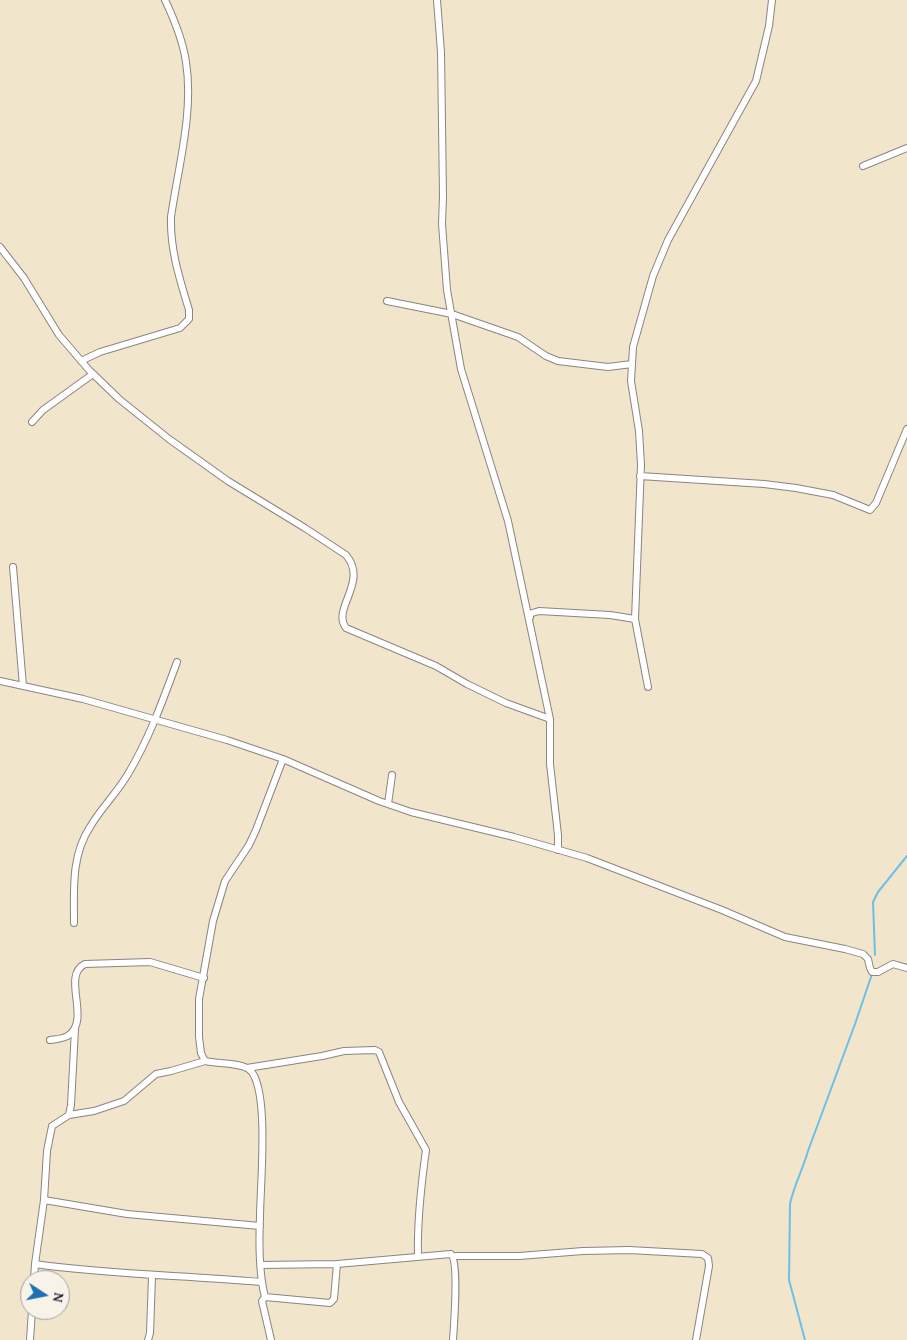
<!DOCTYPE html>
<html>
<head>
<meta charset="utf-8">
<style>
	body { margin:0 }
	#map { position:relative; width:907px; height:1340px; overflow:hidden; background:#f1e5cb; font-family:"Gentium Book Plus",serif }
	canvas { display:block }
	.north { position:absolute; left:20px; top:1270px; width:50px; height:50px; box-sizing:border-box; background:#f7f3e8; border:1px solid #a29fa3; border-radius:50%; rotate:101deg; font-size:14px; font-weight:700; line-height:20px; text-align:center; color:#22223b }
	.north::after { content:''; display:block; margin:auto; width:18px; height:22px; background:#1f6fb2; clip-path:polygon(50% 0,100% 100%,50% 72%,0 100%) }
</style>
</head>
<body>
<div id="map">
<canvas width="907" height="1340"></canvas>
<div class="north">N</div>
</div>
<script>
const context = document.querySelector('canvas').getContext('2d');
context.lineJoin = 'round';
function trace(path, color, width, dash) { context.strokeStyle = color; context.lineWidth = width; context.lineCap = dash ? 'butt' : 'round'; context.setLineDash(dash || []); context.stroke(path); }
const stream = new Path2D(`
	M 875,955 L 873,902 L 878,892 L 907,856
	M 805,1340 L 789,1280 L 790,1204 C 794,1185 803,1169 808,1151 L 855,1024 L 872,974`);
const minor = new Path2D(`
	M 437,0 L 441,52 L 443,196 L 442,224 L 447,290 L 461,369 L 508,521 L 550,719 L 550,764 L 558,835 L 558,850
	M 863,166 L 907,148
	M 0,247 L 24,278 L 59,335 L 89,370 L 119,399 L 169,439 L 228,481 L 305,528 L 346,555 C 369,582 331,609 346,628 L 436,666 L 467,684 L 506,703 L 550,719
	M 387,301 L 452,314 L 518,337 L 546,356 L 558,361 L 608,367 L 632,364
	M 81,361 L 100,352 L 180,328 L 189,319 L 189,310 C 180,280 170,250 171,217 C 178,168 194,112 186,62 C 183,41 174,19 165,0
	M 32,422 L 43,410 L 93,374
	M 640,476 L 764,484 L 796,488 L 833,495 L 870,510 L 876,503 L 907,429
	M 13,567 L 23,686
	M 530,617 L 529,614 L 539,611 L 610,615 L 635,619 L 641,465 L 639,431 L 631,381 L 633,347 L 653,276 L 668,240 L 756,81 L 769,26 L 772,0
	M 635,619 L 648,687
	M 0,681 L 83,699 L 227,740 L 283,759 L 379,801 L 411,812 L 514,837 L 587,858 L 722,910 L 785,937 L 845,949 L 863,954 L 868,959 L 870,968 L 872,972 L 878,972 L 893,964 L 907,968
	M 388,804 L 392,775
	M 74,923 C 74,890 71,856 90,827 C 101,808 117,793 128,774 C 149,739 163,700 177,662
	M 50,1040 C 56,1039 64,1039 69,1035 C 91,1019 61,975 85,964 L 150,962 L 204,978
	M 247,1068 L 322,1056 L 344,1051 L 375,1050 L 379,1052 L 399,1102 L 426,1150 C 421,1186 417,1220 418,1256
	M 69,1115 L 71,1105 L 75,1029
	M 44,1200 L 127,1214 L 260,1226
	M 454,1257 L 456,1256 L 519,1256 L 583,1251 L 629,1250 L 702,1254 L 708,1258 L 709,1266 L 696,1340
	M 35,1264 L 44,1200 L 47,1151 L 52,1126 L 69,1115 L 94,1111 L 124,1101 L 156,1074 L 171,1071 L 205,1061
	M 261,1265 L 337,1264 L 451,1254 C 459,1262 454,1325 453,1340
	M 34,1280 L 35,1264 C 110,1275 186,1275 261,1282
	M 265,1297 L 330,1303 L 334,1299 L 337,1264
	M 30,1340 L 32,1310
	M 148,1340 L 150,1333 L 152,1276
	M 271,1340 L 262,1301 L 265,1297 C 259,1274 259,1240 260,1217 C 260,1188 270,1089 250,1070 C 241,1062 217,1064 205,1061 L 201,1053 L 199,1037 L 199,999 L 213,921 L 225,881 L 249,845 L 256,830 L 283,759`);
trace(stream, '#6cc0e8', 2);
trace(minor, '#8a8483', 8);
trace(minor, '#fff', 6);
</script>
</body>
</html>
